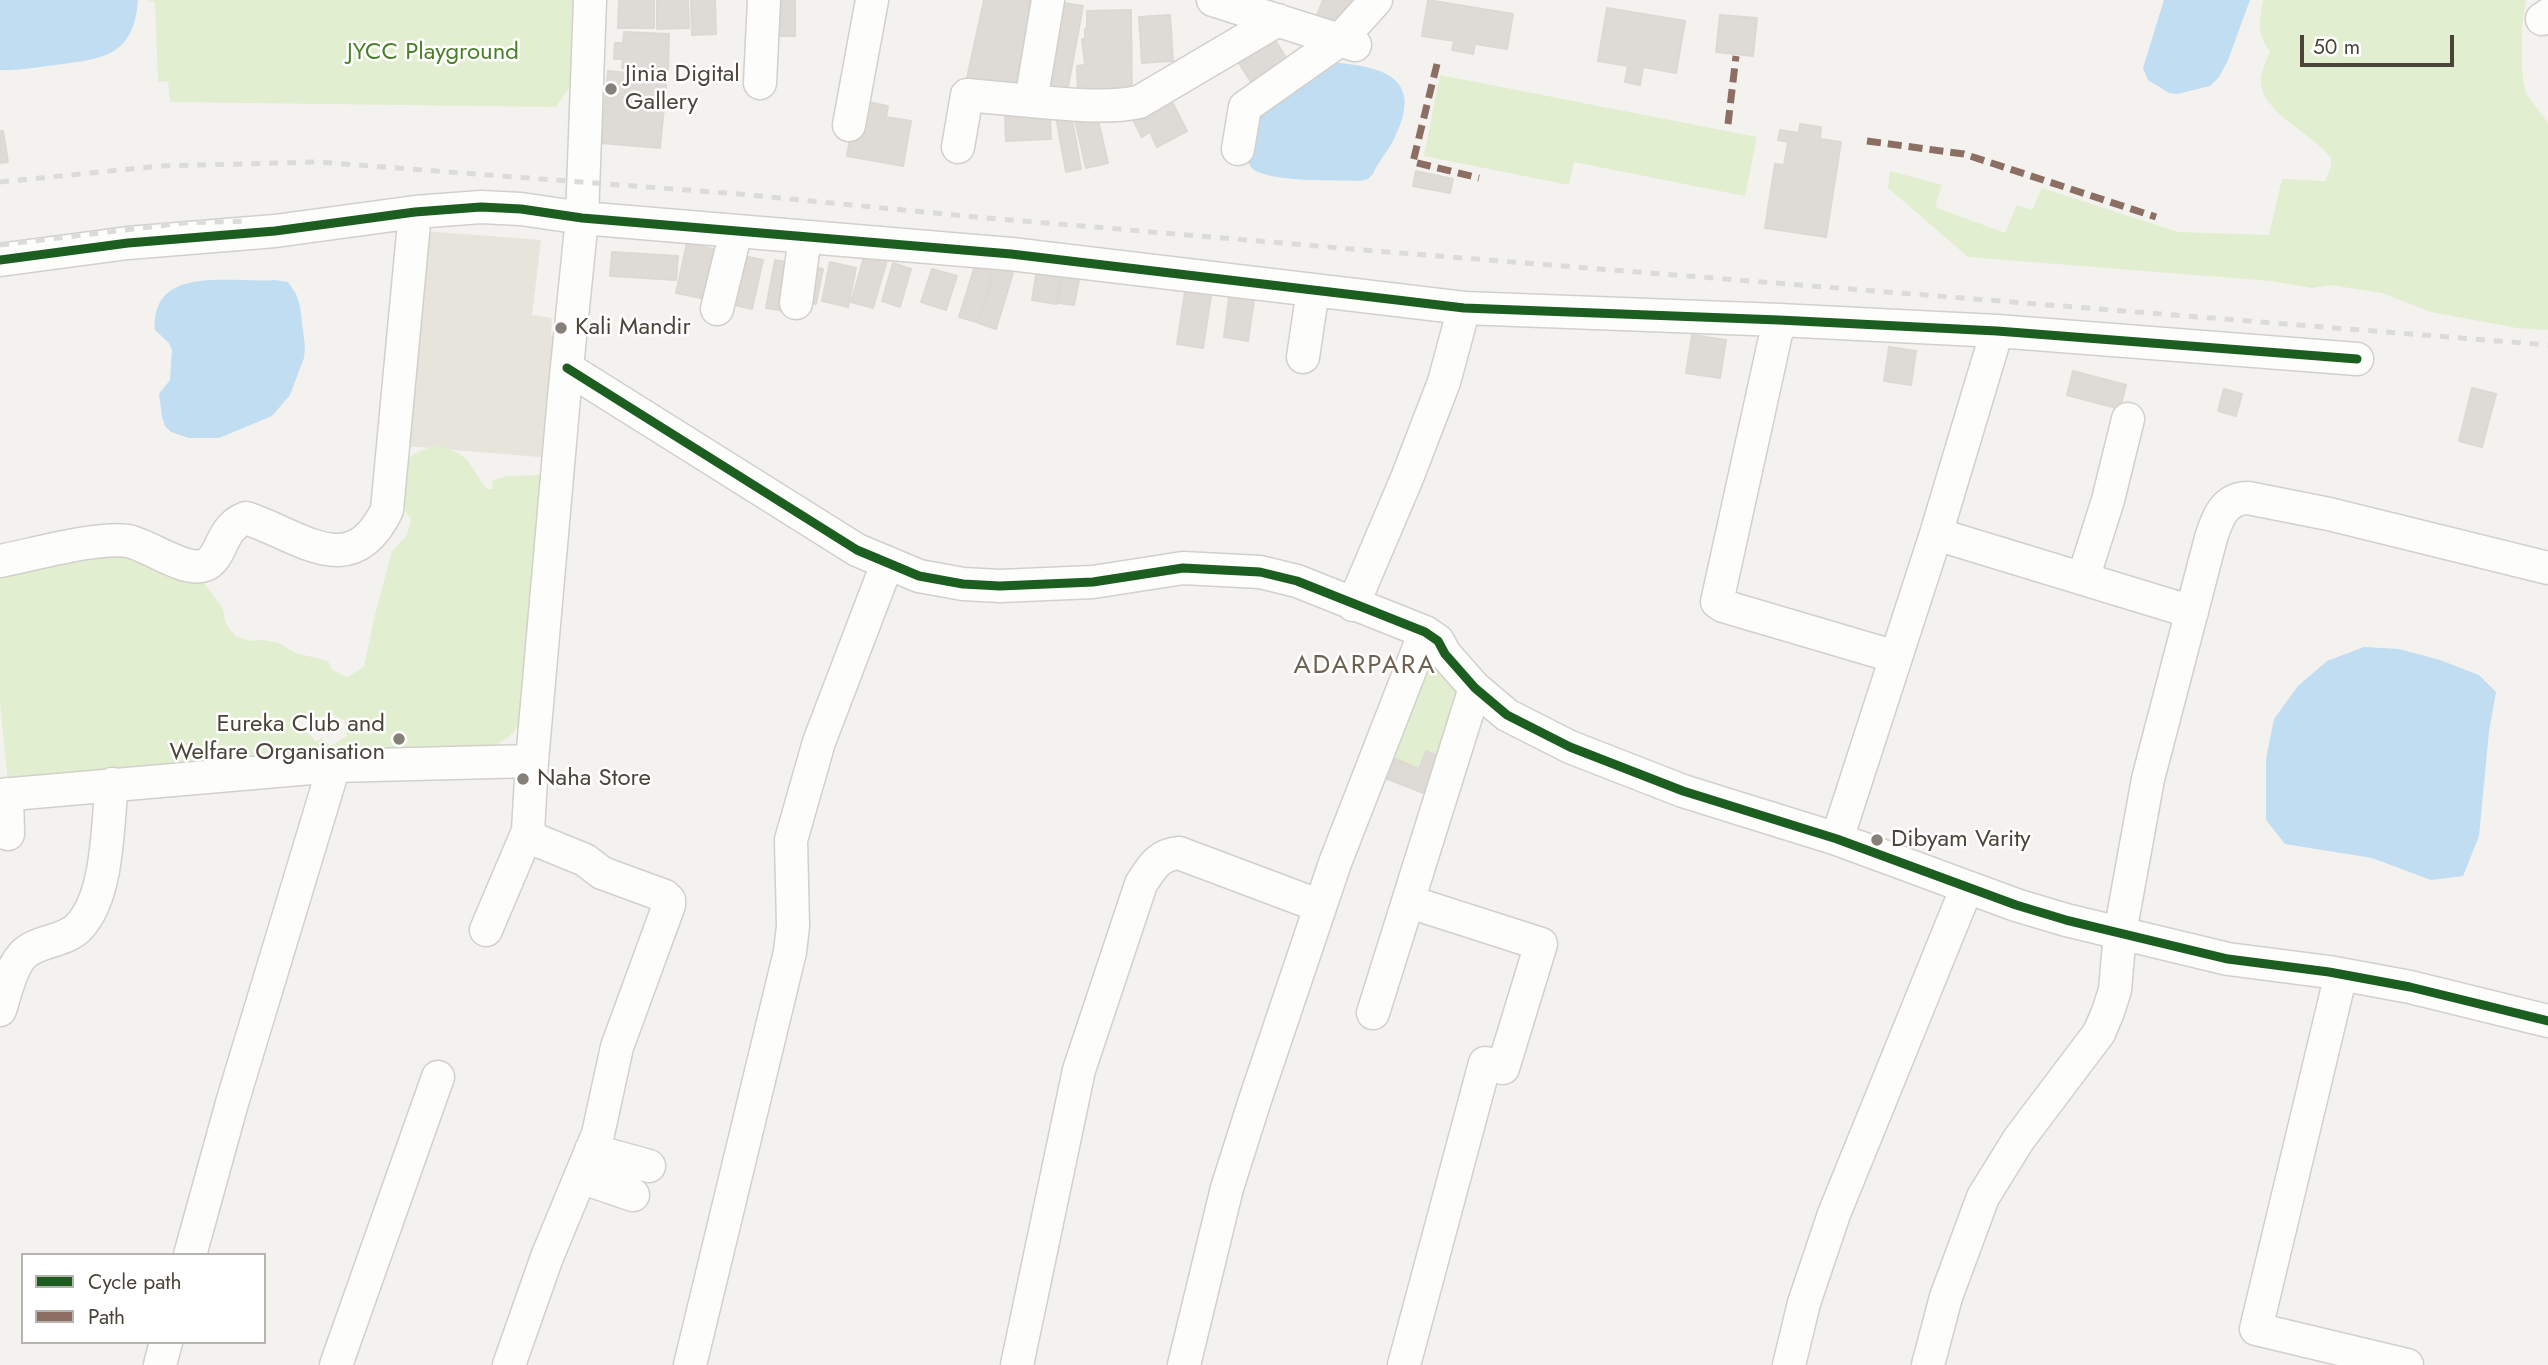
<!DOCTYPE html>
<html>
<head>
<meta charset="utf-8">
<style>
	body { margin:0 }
	#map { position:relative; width:2548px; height:1365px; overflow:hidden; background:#f4f2ee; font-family:Jost,sans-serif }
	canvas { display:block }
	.legend { position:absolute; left:21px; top:1253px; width:245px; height:91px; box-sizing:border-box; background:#fff; border:2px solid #b7b4b0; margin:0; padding:9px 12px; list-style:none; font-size:21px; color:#4b4439 }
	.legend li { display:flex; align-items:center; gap:14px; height:35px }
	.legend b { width:35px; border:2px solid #b7b4b0 }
	.scale { position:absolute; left:2300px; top:35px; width:154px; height:32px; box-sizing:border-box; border:4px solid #4b4439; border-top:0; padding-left:9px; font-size:21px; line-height:24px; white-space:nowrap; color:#4b4439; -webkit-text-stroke:5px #fff; paint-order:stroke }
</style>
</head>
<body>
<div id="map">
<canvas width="2548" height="1365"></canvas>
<ul class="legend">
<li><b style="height:9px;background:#1b5e20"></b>Cycle path</li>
<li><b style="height:9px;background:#8d6e63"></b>Path</li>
</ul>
<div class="scale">50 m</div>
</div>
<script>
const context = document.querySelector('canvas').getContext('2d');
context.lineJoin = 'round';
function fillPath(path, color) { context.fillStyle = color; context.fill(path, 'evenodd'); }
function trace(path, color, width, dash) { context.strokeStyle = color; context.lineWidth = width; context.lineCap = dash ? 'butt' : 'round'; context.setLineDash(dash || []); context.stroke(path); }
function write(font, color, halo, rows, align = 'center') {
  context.font = font + ' Jost,sans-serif'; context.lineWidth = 5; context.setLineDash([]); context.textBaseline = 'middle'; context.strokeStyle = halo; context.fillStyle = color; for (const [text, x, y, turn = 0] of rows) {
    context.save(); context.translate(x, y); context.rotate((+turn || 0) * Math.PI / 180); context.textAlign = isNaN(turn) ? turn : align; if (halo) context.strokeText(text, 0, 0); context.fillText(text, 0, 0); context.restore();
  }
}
const residential = new Path2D(`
	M 424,231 L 541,240 L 532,315 L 552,318 L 551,336 L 563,338 L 552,458 L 406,446 Z`);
const green = new Path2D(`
	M 147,0 L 574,0 L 572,83 L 556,107 L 170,102 L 168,81 L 158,82 L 155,2 Z
	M 2263,0 L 2526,0 L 2522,26 L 2522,68 L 2524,84 L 2526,93 L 2548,123 L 2548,330 L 2517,328 L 2431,312 L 2382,293 L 2330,285 L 2312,288 L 2271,281 L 1968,257 L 1888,188 L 1890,171 L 1942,185 L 1935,207 L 2005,233 L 2017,205 L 2032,210 L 2042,188 L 2178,232 L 2269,235 L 2282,179 L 2325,181 L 2331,167 L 2331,158 C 2315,135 2264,114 2261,84 C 2260,73 2266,62 2270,52 C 2257,32 2259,23 2263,0 Z
	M 1440,75 L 1757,137 L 1745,196 L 1574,162 L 1569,185 L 1424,156 Z
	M 433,446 C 471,452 467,463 487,489 L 493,489 L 492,481 L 506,476 L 548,475 L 521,721 C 512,737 502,744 484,748 L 9,791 L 0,703 L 0,568 L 100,546 L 202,580 L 223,609 L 225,621 L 230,630 L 237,637 L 250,641 L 263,640 L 279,643 L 296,653 L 328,661 L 332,670 L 347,677 L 364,667 L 374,619 L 392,551 L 407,535 L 411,520 L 402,505 L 396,466 L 414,454 ZM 333,715 L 344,720 L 347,736 L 330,746 L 322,738 L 316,742 L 304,729 L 295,723 L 302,717 L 317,718 Z
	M 1429,653 L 1467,684 L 1441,757 L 1426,751 L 1419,769 L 1388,756 Z`);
const water = new Path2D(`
	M 0,0 L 138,0 C 134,57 102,59 55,65 C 37,67 18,71 0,70 Z
	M 2164,0 L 2250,0 L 2228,60 L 2219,77 L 2210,86 L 2177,94 L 2169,93 L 2148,80 L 2143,68 Z
	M 1339,63 C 1392,68 1423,83 1393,141 C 1387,152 1378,162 1373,174 L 1368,179 L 1360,181 C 1331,180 1283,182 1258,172 C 1238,165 1249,128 1257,114 C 1261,106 1315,73 1327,65 Z
	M 275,280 L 288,282 L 296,294 L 300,306 L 305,347 L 304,358 L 290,395 L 272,416 L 219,438 L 189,438 L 171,432 L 165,426 L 162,417 L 159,394 L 170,380 L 172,350 L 169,343 L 155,330 C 151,263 233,284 275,280 Z
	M 2364,647 L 2399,649 L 2440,660 L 2479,675 L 2496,692 L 2489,731 L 2479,836 L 2463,876 L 2431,880 L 2372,858 L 2285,844 L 2266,820 L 2266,759 L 2274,719 L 2298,686 L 2327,661 Z`);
const building = new Path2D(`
	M 619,0 L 654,0 L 654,28 L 618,28 Z
	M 657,0 L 688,0 L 689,28 L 657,29 Z
	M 691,0 L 715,0 L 716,34 L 692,35 Z
	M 770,0 L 795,0 L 795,36 L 770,36 Z
	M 984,0 L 1039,0 L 1021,98 L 965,87 Z
	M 1323,0 L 1364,0 L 1344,25 L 1317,15 Z
	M 1428,0 L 1513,14 L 1507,49 L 1475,44 L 1473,54 L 1452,50 L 1454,41 L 1422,36 Z
	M 1053,1 L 1083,6 L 1066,98 L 1036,92 Z
	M 1607,8 L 1685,21 L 1676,73 L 1643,67 L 1640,85 L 1625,82 L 1628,66 L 1598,61 Z
	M 1131,10 L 1132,100 L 1078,100 L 1077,66 L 1085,65 L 1082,39 L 1085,39 L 1085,29 L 1087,29 L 1087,11 Z
	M 1170,15 L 1173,61 L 1142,63 L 1139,17 Z
	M 1720,15 L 1757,18 L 1753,56 L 1716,52 Z
	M 624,32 L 669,34 L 668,70 L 622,68 L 623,59 L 614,59 L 615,43 L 623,43 Z
	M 1273,37 L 1292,67 L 1256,90 L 1237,60 Z
	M 608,71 L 667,77 L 660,148 L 601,143 Z
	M 1168,94 L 1187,131 L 1157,147 L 1150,132 L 1142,137 L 1130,114 Z
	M 857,100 L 888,106 L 886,117 L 911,121 L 903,166 L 847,156 Z
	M 1095,107 L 1108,163 L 1086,168 L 1073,112 Z
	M 1070,108 L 1081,169 L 1066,172 L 1055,111 Z
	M 1050,115 L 1051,139 L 1006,141 L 1005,117 Z
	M 1800,124 L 1821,127 L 1820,139 L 1841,142 L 1826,237 L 1765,228 L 1775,164 L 1784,165 L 1788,142 L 1778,140 L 1780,130 L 1799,133 Z
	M 0,131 L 3,131 L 8,162 L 0,163 Z
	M 1416,171 L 1453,179 L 1450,193 L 1413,186 Z
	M 687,243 L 726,252 L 715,301 L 676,293 Z
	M 866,250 L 888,257 L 873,308 L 851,302 Z
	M 612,252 L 678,256 L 676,280 L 610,276 Z
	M 734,254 L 763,260 L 752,309 L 730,304 Z
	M 775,260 L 793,263 L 791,312 L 766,308 Z
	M 830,262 L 856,268 L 848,307 L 822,301 Z
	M 976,262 L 994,267 L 977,322 L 959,317 Z
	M 893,263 L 911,269 L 900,307 L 882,301 Z
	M 806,266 L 823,269 L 816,304 L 799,301 Z
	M 996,268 L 1013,273 L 996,329 L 978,323 Z
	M 932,269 L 957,276 L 946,310 L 921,302 Z
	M 1037,269 L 1061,272 L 1056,304 L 1032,300 Z
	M 1063,272 L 1080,275 L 1074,305 L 1058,303 Z
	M 1187,279 L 1213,283 L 1203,348 L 1177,344 Z
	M 1230,290 L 1255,293 L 1248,341 L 1224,337 Z
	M 1692,335 L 1726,340 L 1720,378 L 1686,373 Z
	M 1889,347 L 1916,351 L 1911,385 L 1884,381 Z
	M 2073,371 L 2126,385 L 2120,409 L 2067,395 Z
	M 2472,388 L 2496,394 L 2482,447 L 2459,441 Z
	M 2224,389 L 2242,394 L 2236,416 L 2218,411 Z
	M 1426,751 L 1441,757 L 1426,794 L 1380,776 L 1388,756 L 1419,769 Z`);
const minor = new Path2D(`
	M 1213,0 L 1355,45
	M 2542,19 L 2548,15
	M 760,83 L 764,0
	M 1031,101 C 1067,104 1104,109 1139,102 L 1278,20
	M 849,125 L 872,0
	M 958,147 L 967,95 L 1031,101 L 1048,0
	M 1238,149 L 1245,107 L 1340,40 L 1376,0
	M 0,260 L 128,243 L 275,231 L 415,212 L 481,207 L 521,209 L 582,218 L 1011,254 L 1464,308 L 1779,320 L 1997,331 L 2357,359
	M 796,303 L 805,237
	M 717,309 L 736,231
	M 1779,320 L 1717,602 L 1723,606 L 1896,657
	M 1303,357 L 1313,290
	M 567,368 L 857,550 L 919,576 L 963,584 L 1000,586 L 1093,582 L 1183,568 L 1260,572 L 1297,581 L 1425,632 L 1438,641 L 1445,654 L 1475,688 L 1507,715 L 1570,747 L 1683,791 L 1837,839 L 2016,905 L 2066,920 L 2228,959 L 2329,972 L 2410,987 L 2548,1021
	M 1936,534 L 2192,612
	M 0,561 C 32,555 99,536 128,541 C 149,545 185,573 205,565 C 223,558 219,528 246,518 C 301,536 351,584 387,510 L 415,212
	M 2083,579 L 2108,500 L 2128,419
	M 1353,605 L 1407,478 L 1444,382 L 1464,308
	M 7,794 L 8,834
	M 0,795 L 334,766
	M 1837,839 L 1936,534 L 1997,331
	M 486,930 L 528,831
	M 2341,974 L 2256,1329 L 2407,1365
	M 0,1010 C 6,993 10,969 22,956 C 35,940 64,943 79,927 C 109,895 107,826 112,784
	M 1373,1013 L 1475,688
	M 591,1150 L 649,1166
	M 580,1177 L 633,1195
	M 190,1255 L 232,1103 L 334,766 L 532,761
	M 160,1365 L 166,1342
	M 336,1365 L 438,1077
	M 509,1365 L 547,1257 L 598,1134 L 617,1047 L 669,905 L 669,900 L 665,896 L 602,873 L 585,860 L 536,840 L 528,831 L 532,761 L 564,397 L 582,218 L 590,0
	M 690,1365 L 790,952 L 793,926 L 791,840 L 819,742 L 887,564
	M 1017,1365 L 1079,1070 L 1141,884 C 1152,867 1158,855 1179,853 L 1320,906
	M 1184,1365 L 1227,1188 L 1255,1100 L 1335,863 L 1425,632
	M 1404,1365 L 1485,1063 L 1503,1068 L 1541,944 L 1410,902
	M 1789,1365 L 1804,1303 L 1834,1214 L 1967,887
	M 1928,1365 L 1946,1297 L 1983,1197 L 2019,1139 L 2099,1033 L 2108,1012 L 2115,990 L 2120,933 L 2148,779 L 2211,538 C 2217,519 2224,498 2248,498 L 2329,514 L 2548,568`);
const rail = new Path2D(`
	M 0,182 L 160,166 L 318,162 L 739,194 L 976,217 L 1376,251 L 2548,345
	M 0,245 L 183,223 L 248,221`);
const quiet = new Path2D(`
	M 1437,64 L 1413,162 L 1479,178
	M 1728,124 L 1736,56
	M 1867,141 L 1964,154 L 2156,217`);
const cycleway = new Path2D(`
	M 0,260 L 128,243 L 275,231 L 415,212 L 481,207 L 521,209 L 582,218 L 1011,254 L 1464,308 L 1779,320 L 1997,331 L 2357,359
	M 567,368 L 857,550 L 919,576 L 963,584 L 1000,586 L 1093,582 L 1183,568 L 1260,572 L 1297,581 L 1425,632 L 1438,641 L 1445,654 L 1475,688 L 1507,715 L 1570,747 L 1683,791 L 1837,839 L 2016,905 L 2066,920 L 2228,959 L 2329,972 L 2410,987 L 2548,1021`);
const markers = [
	[611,89,7,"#868178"],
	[561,328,7,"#868178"],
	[399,739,7,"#868178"],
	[523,779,7,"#868178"],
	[1877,840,7,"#868178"]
];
const parkNames = [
	["JYCC Playground",433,53]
];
const poiNames = [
	["Jinia Digital",625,75],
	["Gallery",625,103],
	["Kali Mandir",575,328],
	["Eureka Club and",385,725,"right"],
	["Welfare Organisation",385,753,"right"],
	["Naha Store",537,779],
	["Dibyam Varity",1891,840]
];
const neighbourhoodNames = [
	["ADARPARA",1365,667]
];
fillPath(residential, '#e7e4dc');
fillPath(green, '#e1eecf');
fillPath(water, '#c0ddf1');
fillPath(building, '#dedbd6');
trace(building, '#dcd9d4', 2);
trace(minor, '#d2d0cb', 35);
trace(minor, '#fdfdfc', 32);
trace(rail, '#dbdbda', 5, [9, 9]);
trace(quiet, '#8d6e63', 7, [14, 7]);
trace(cycleway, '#1b5e20', 9);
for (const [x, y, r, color] of markers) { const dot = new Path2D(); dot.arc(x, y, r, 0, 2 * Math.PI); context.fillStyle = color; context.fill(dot); trace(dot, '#fff', 2.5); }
write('24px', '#4a7f2a', '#fff', parkNames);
write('24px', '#4b4439', '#fff', poiNames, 'left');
context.letterSpacing = '2px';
write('26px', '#6e6250', '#fff', neighbourhoodNames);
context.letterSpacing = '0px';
</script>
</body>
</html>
